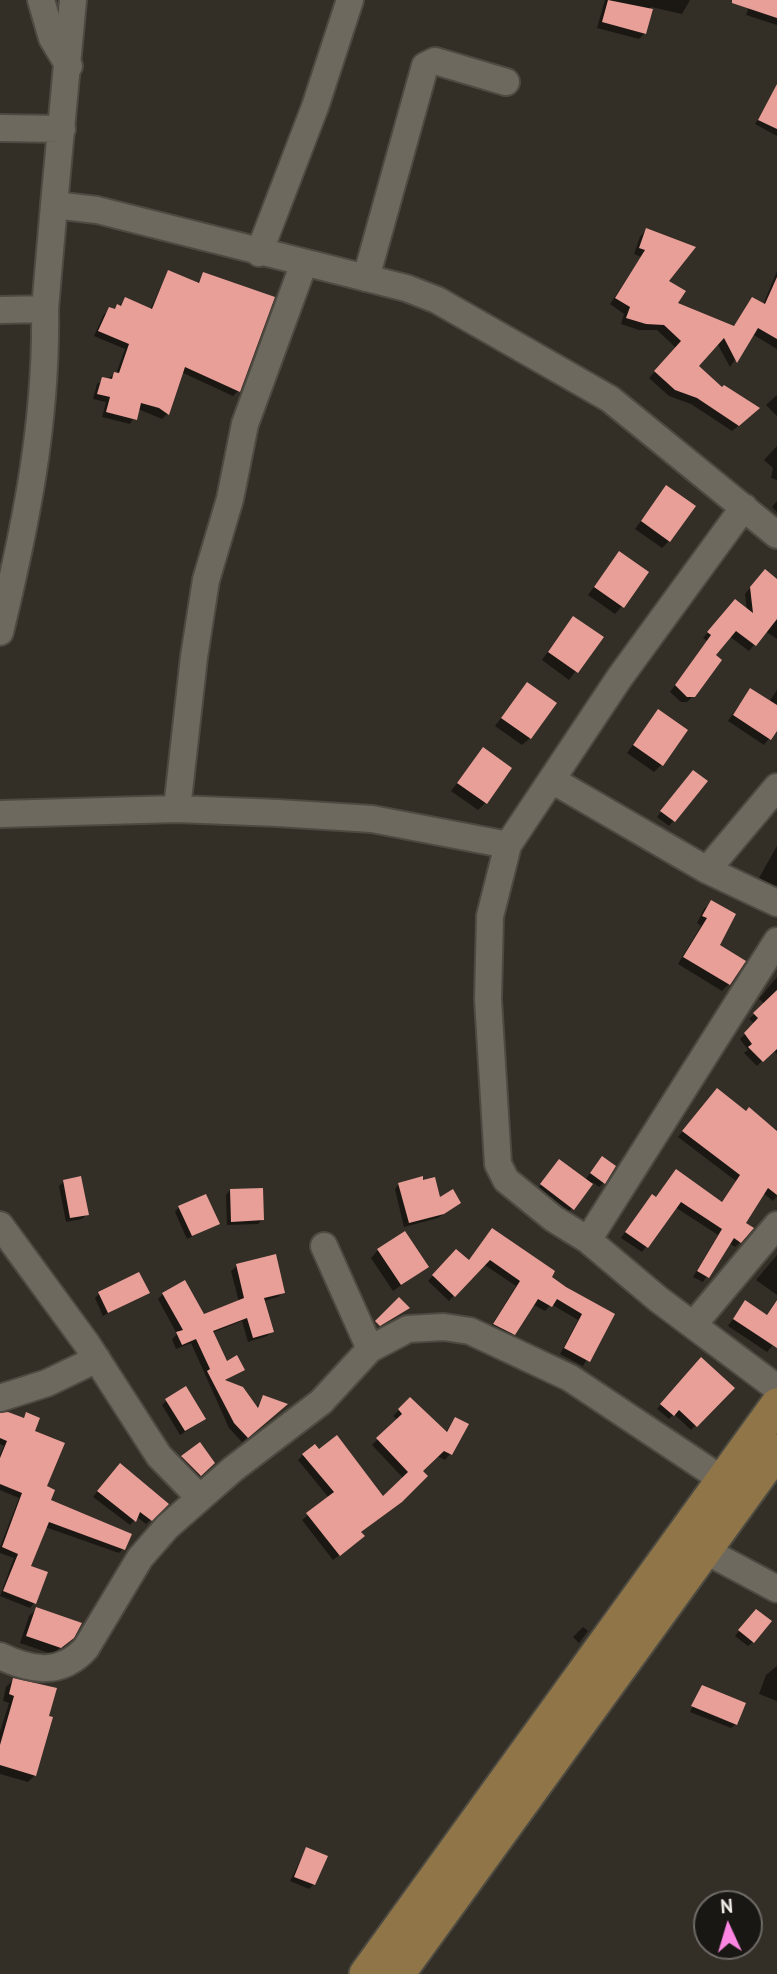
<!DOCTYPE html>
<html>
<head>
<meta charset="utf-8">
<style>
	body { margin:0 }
	#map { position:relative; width:777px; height:1974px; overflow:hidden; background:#332e26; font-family:"PT Sans",sans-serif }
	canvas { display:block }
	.north { position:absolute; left:693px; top:1890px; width:70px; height:70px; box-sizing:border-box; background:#191713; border:2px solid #6e6b67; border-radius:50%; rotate:356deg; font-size:19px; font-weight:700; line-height:28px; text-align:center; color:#edeae5 }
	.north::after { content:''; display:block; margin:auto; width:24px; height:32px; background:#fd86e2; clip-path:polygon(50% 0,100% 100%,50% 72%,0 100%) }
</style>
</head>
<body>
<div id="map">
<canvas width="777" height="1974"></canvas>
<div class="north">N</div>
</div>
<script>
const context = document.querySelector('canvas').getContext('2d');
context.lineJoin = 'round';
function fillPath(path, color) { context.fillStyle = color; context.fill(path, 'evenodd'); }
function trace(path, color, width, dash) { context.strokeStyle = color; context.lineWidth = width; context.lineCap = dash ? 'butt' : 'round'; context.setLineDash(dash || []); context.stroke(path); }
const shadow = new Path2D(`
	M 605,0 L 690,0 L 682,14 L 651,7 L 645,33 L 639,39 L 597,28 Z
	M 751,0 L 777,0 L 777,25 L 746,15 Z
	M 769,103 L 777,107 L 777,136 L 755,124 Z
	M 646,230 L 676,304 L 733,328 L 752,299 L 763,305 L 777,271 L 777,349 L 752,334 L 730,367 L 717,343 L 696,366 L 752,414 L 732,431 L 691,404 L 669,396 L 649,378 L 676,348 L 657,330 L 639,330 L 621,324 L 624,314 L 610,304 L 641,257 L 634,254 L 640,237 Z
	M 168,272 L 197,284 L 204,274 L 238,391 L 233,396 L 181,372 L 167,414 L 162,419 L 138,409 L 130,424 L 102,417 L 106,402 L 93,399 L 97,384 L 116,374 L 125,349 L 94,336 L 104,314 L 119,307 L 125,299 L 150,310 Z
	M 777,395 L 777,416 L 766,405 Z
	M 777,446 L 777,480 L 771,478 L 773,468 L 764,460 Z
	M 666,488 L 669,541 L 662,548 L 635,529 Z
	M 777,501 L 777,512 L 772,507 Z
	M 619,553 L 622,606 L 615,614 L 588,595 Z
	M 759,577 L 777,581 L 777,639 L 765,631 L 749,651 L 729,636 L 714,655 L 693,696 L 687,702 L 681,702 L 670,692 L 707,641 L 703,638 L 729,607 L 747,610 L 745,594 Z
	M 566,626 L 601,638 L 569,680 L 542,660 Z
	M 527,684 L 530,738 L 522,745 L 495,726 Z
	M 750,690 L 769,702 L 777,690 L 777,728 L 764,745 L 728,721 Z
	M 658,711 L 661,765 L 654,772 L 627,753 Z
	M 483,749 L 485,803 L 478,810 L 451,791 Z
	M 689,777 L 705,781 L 669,826 L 657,817 Z
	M 777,846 L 777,896 L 755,885 Z
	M 711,903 L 718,946 L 729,984 L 722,991 L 678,964 L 701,926 L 697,923 L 704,909 Z
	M 777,977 L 777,1054 L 773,1050 L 757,1066 L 744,1053 L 748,1050 L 740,1039 L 755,1024 L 749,1019 L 765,1004 L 759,999 Z
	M 712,1095 L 746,1113 L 749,1110 L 777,1130 L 777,1196 L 773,1201 L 763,1193 L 743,1223 L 740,1242 L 735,1247 L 729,1243 L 703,1282 L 693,1277 L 718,1235 L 675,1207 L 642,1252 L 621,1238 L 647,1201 L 656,1198 L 721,1203 L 736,1181 L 678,1137 Z
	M 598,1163 L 604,1182 L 599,1187 L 592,1182 L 568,1213 L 537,1190 L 555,1166 L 585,1180 Z
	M 63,1182 L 87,1214 L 82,1219 L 66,1222 L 59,1186 Z
	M 399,1184 L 439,1200 L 459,1203 L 438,1218 L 404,1227 L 395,1189 Z
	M 230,1190 L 262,1220 L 258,1224 L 227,1225 L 226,1195 Z
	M 179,1207 L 218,1223 L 187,1239 L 175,1212 Z
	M 487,1235 L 549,1277 L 613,1314 L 583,1366 L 560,1354 L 578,1320 L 551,1304 L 545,1311 L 532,1304 L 508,1339 L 489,1330 L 516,1286 L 483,1264 L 449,1301 L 428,1281 L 456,1251 L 468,1262 Z
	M 378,1250 L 427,1267 L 393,1291 L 371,1258 Z
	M 777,1255 L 777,1295 L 756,1280 Z
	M 237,1266 L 283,1292 L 278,1297 L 264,1301 L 272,1331 L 267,1336 L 248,1342 L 242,1321 L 212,1333 L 226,1363 L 243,1369 L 225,1381 L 256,1408 L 264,1397 L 286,1405 L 242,1442 L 229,1428 L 191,1343 L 176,1349 L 172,1339 L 177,1334 L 158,1299 L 163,1294 L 203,1316 L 239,1302 L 231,1271 Z
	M 147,1293 L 103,1316 L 95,1298 L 99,1294 Z
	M 777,1299 L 777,1340 L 767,1352 L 728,1326 L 745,1303 L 766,1316 Z
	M 696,1364 L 732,1388 L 691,1430 L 674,1414 L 669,1419 L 657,1409 Z
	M 410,1399 L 445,1433 L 455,1419 L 450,1454 L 445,1460 L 437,1456 L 421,1471 L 394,1507 L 360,1533 L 357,1542 L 333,1560 L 302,1520 L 329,1498 L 298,1460 L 303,1455 L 383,1499 L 404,1479 L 372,1445 L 398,1420 L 393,1416 Z
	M 166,1401 L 199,1423 L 180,1435 L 162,1405 Z
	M 27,1414 L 49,1501 L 123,1549 L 119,1553 L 45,1527 L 29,1567 L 34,1603 L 30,1608 L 0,1596 L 14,1558 L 0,1553 L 0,1547 L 19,1498 L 0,1490 L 0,1455 L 4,1446 L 0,1444 L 0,1417 L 22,1419 Z
	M 199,1444 L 213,1463 L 195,1480 L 177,1461 Z
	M 115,1469 L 166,1505 L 146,1524 L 137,1517 L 130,1525 L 93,1497 Z
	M 37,1609 L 64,1645 L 52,1654 L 20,1643 L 29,1616 Z
	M 751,1616 L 753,1642 L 748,1646 L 735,1636 Z
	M 583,1627 L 588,1631 L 579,1643 L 573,1637 Z
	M 777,1666 L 777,1701 L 759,1694 L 766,1675 Z
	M 13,1680 L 35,1775 L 28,1782 L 0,1774 L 0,1732 L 9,1703 L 3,1701 L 6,1687 Z
	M 701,1690 L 736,1724 L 731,1728 L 690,1712 Z
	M 306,1849 L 314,1884 L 309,1889 L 290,1881 Z`);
const building = new Path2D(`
	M 608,0 L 653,9 L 646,34 L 602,22 Z
	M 732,0 L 777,0 L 777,18 L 732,3 Z
	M 777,84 L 777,129 L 758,120 Z
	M 646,228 L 696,247 L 669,281 L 686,291 L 678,303 L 734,326 L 752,297 L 765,304 L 777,277 L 777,339 L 758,328 L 737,363 L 724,338 L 699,366 L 722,387 L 724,385 L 760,408 L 739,426 L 697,398 L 675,390 L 654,371 L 681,341 L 664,325 L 646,324 L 626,318 L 630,307 L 615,298 L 645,250 L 639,248 Z
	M 168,270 L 199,283 L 203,272 L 275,297 L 240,392 L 185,367 L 169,415 L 159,408 L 141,403 L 137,420 L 106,412 L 110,397 L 97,394 L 102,377 L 112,379 L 114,372 L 119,373 L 129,344 L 98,331 L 109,307 L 115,309 L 117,304 L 121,306 L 125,297 L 152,309 Z
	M 666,485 L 696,506 L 670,542 L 641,521 Z
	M 619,551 L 649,572 L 624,608 L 594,587 Z
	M 765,569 L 777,579 L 777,619 L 756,646 L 736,631 L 716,655 L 722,660 L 695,697 L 687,697 L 675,685 L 711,635 L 707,632 L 735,599 L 753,613 L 750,587 Z
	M 573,616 L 604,637 L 578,673 L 548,652 Z
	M 527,682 L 557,703 L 531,739 L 501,718 Z
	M 750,688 L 777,705 L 777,731 L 771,740 L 733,715 Z
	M 658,709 L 688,730 L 663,766 L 633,745 Z
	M 483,747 L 512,768 L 487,804 L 457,783 Z
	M 693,770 L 708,781 L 675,822 L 660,811 Z
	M 711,900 L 736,914 L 720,945 L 746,961 L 730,985 L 683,957 L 707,918 L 702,916 Z
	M 777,990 L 777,1049 L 763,1062 L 748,1047 L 752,1044 L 744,1033 L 758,1018 L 753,1013 Z
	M 717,1088 L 746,1111 L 749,1107 L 777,1131 L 777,1195 L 768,1188 L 746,1223 L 754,1228 L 741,1243 L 734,1238 L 709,1278 L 697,1271 L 722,1229 L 681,1202 L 648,1248 L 625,1232 L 652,1194 L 656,1197 L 676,1169 L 722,1202 L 740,1175 L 682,1131 Z
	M 602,1156 L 616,1166 L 605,1184 L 590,1173 Z
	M 559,1159 L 593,1184 L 574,1210 L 540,1184 Z
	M 81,1176 L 89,1215 L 70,1218 L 63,1180 Z
	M 423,1176 L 423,1180 L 435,1177 L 440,1197 L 453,1189 L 461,1203 L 444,1214 L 409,1223 L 398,1183 Z
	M 263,1188 L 264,1220 L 231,1222 L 230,1189 Z
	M 206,1194 L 220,1224 L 192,1236 L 178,1206 Z
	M 492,1228 L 555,1271 L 552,1277 L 566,1287 L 615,1314 L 590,1362 L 564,1348 L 582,1314 L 557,1299 L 552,1307 L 538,1299 L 515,1335 L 493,1324 L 520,1281 L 490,1260 L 455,1297 L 432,1275 L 456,1249 L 469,1260 Z
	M 405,1231 L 429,1267 L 401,1285 L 377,1249 Z
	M 276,1254 L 285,1293 L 264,1298 L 274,1332 L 253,1338 L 247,1318 L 213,1331 L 227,1361 L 237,1355 L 245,1370 L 225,1380 L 243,1387 L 258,1408 L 263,1395 L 288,1404 L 248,1438 L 234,1423 L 207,1371 L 210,1369 L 196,1339 L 182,1345 L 176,1332 L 183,1330 L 162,1293 L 185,1280 L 204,1314 L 244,1298 L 236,1264 Z
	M 139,1272 L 150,1293 L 108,1313 L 98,1292 Z
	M 399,1297 L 410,1308 L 380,1326 L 375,1321 Z
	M 745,1300 L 767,1315 L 777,1300 L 777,1348 L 733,1319 Z
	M 701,1357 L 735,1388 L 697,1427 L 679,1410 L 674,1416 L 660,1404 Z
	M 186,1386 L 206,1419 L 185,1431 L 165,1399 Z
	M 410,1397 L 447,1432 L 455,1417 L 469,1424 L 452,1455 L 444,1451 L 423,1471 L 428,1476 L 402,1502 L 361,1532 L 365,1536 L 340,1556 L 306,1513 L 334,1492 L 302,1454 L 315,1444 L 319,1449 L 337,1435 L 383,1496 L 408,1472 L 376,1438 L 402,1414 L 398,1409 Z
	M 8,1412 L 24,1418 L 26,1412 L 40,1418 L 35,1431 L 65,1443 L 47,1486 L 55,1490 L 51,1500 L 132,1534 L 125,1550 L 49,1522 L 31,1566 L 48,1572 L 36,1604 L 3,1591 L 18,1554 L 2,1547 L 22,1493 L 0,1484 L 0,1458 L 7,1441 L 0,1438 L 0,1413 Z
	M 200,1442 L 215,1463 L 201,1476 L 181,1456 Z
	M 120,1463 L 169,1504 L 152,1521 L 140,1512 L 136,1522 L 97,1491 Z
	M 36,1607 L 82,1623 L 74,1638 L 61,1648 L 26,1636 Z
	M 756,1609 L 772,1621 L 754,1643 L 738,1630 Z
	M 13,1678 L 57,1688 L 49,1716 L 53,1717 L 36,1776 L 0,1765 L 0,1745 L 14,1696 L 9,1694 Z
	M 702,1685 L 746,1703 L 737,1725 L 691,1706 Z
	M 306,1847 L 328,1856 L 315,1885 L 294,1877 Z`);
const minor = new Path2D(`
	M 41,0 L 52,38 L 69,66
	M 0,128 L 62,129
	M 54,205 L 73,0
	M 259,253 L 315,107 L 350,0
	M 366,278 L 425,66 L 435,61 L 506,82
	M 0,310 L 45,309 L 54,205 L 97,210 L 406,288 L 437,300 L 610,399 L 777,535
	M 744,507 L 620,677 L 508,845 L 490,916 L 488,999 L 498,1164 L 506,1180 L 554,1219 L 588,1240 L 658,1299 L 777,1388
	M 0,632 C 26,524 47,421 45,309
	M 552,780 L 707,870 L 777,903
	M 177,809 L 194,657 L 206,580 L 230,499 L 245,424 L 304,263
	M 0,814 L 177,809 L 278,813 L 372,819 L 508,845
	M 707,870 L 777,787
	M 0,1225 L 87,1344 L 159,1456 L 200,1498
	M 588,1240 L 777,941
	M 324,1246 L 370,1349
	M 694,1324 L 777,1225
	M 0,1398 L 47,1383 L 97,1359
	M 706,1551 L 777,1589
	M 0,1656 C 31,1671 61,1676 86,1648 L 140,1558 L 167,1527 L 233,1469 L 321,1402 L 370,1349 L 408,1329 L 444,1327 L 470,1331 L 570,1378 L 723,1480`);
const major = new Path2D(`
	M 366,1974 L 777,1405
	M 398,1974 L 777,1451`);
fillPath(shadow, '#0007');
fillPath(building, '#e89f98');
trace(minor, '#4d4a42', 30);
trace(major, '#4d4a42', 37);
trace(minor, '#6e695f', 26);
trace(major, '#8f7548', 33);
</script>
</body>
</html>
